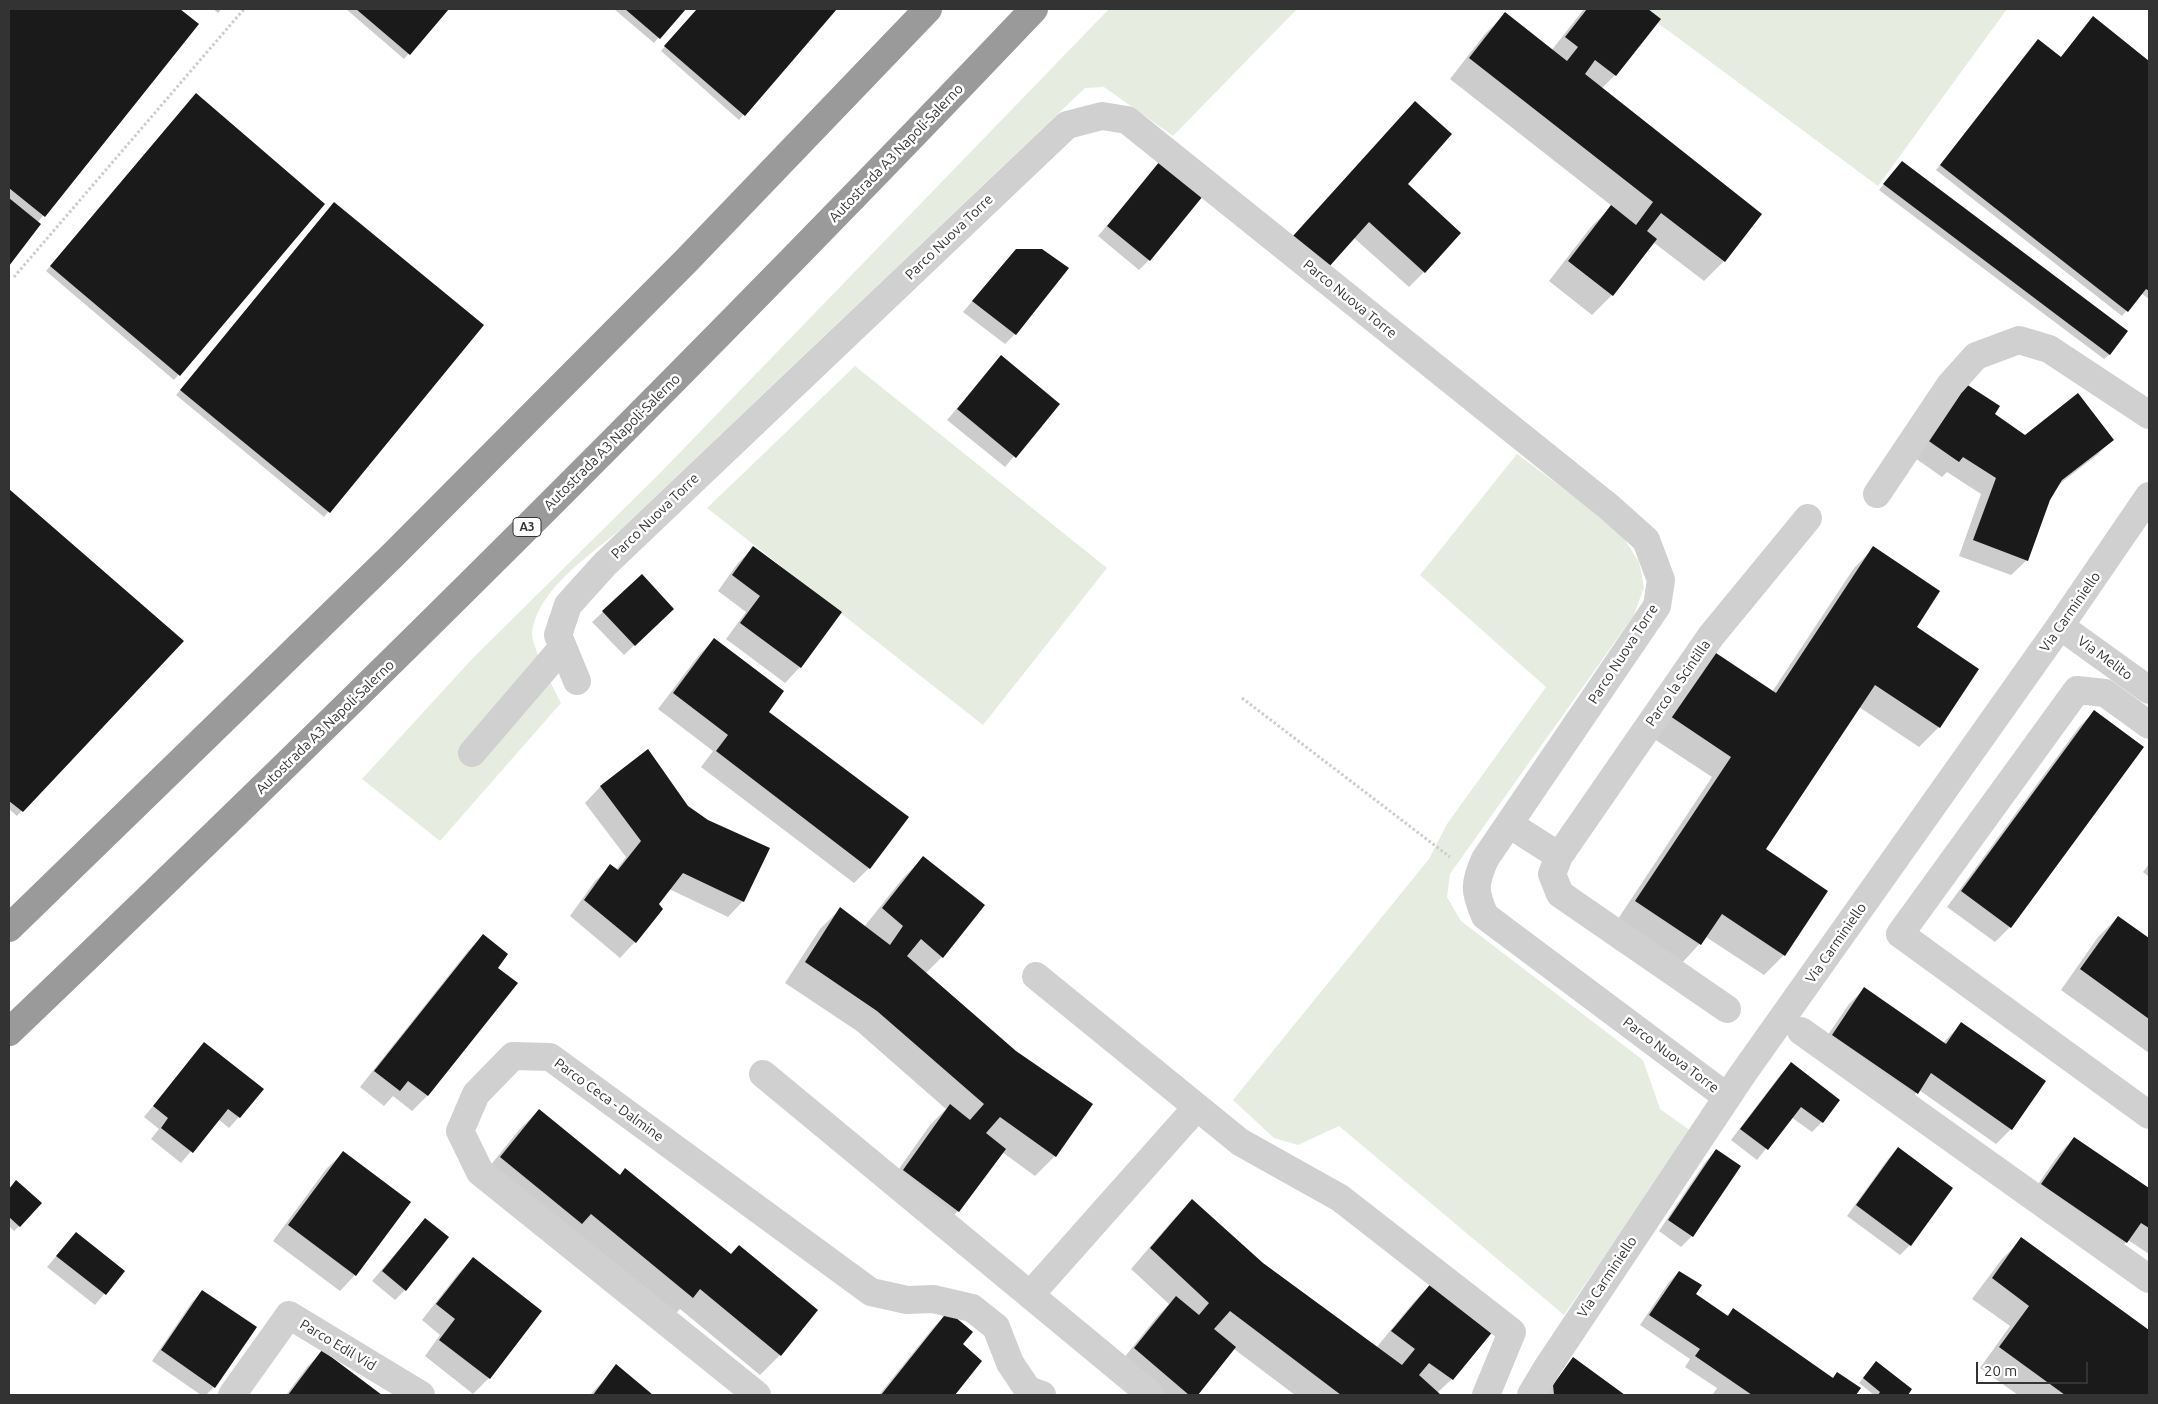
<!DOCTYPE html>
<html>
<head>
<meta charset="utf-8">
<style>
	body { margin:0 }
	#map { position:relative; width:2158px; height:1404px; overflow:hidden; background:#fff; font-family:Ubuntu,sans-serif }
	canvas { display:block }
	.frame { position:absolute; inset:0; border:10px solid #333; pointer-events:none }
	.scale { position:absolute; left:1976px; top:1362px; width:112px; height:22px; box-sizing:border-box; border:2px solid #333; border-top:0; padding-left:6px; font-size:15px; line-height:18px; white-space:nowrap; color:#333; -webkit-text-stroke:4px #fff; paint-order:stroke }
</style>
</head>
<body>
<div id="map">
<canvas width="2158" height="1404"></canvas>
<div class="frame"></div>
<div class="scale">20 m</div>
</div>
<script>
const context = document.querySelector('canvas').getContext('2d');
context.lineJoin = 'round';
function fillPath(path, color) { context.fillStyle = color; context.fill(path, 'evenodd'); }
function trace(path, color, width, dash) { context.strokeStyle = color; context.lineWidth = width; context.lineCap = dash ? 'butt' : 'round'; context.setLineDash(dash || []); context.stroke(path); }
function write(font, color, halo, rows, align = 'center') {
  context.font = font + ' Ubuntu,sans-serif'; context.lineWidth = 5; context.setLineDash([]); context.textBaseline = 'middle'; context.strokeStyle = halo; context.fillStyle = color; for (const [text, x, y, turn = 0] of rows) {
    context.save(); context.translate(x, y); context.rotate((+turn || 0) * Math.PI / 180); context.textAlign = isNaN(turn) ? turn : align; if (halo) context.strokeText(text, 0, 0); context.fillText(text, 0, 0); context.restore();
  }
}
const green = new Path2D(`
	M 1109,9 L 1297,9 L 1173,136 L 1104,87 L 1085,88 L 621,529 C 590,555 538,589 532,632 C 531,646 554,689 561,703 L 440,841 L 362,779 L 472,659 L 662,471 Z
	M 1639,9 L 2007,9 L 1878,186 Z
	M 855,366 L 1107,568 L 983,725 L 707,508 Z
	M 1517,454 L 1618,529 L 1639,562 L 1644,587 L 1634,615 L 1450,874 L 1447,897 L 1461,921 L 1643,1060 L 1660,1109 L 1691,1131 L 1564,1315 L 1339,1126 L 1298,1145 L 1274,1138 L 1233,1100 L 1429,859 L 1447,824 L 1546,687 L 1420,575 Z`);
const shadow = new Path2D(`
	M 9,9 L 178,9 L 197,24 L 38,222 L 40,224 L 9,264 Z
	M 213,9 L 222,9 L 218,13 Z
	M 346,9 L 448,9 L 404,59 Z
	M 614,9 L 684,9 L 654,43 Z
	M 697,9 L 836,9 L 739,120 L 661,51 Z
	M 1584,9 L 1646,9 L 1659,19 L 1615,75 L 1601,89 L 1760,214 L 1724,261 L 1704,281 L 1653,242 L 1612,295 L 1592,315 L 1549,281 L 1591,227 L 1612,206 L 1450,79 L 1485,34 L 1505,14 L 1551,51 Z
	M 2093,18 L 2149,62 L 2149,299 L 2141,293 L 2122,316 L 1936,170 L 2034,46 L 2060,58 Z
	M 191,100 L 323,204 L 174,380 L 46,271 Z
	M 1902,162 L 2126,332 L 2109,355 L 2104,359 L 1879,190 Z
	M 1160,163 L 1149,260 L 1139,270 L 1098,236 Z
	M 1406,184 L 1424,272 L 1409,287 L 1354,238 L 1279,252 Z
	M 329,209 L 482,325 L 324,517 L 176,395 Z
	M 1006,261 L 1015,334 L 1005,344 L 963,312 Z
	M 1001,357 L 1058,404 L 1005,467 L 947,420 Z
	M 1948,399 L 1993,414 L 2025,437 L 2112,440 L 2097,455 L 2057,486 L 2048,500 L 2027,560 L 2011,575 L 1959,556 L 1981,494 L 1947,472 L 1942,477 L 1908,453 Z
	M 9,491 L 182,641 L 17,816 L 9,809 Z
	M 753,548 L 800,667 L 785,683 L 726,639 L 746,612 L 718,591 L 738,563 Z
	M 1874,548 L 1939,727 L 1919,747 L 1859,707 L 1764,850 L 1784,955 L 1764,975 L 1706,937 L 1680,965 L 1616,922 L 1712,777 L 1648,735 L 1690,671 L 1772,692 L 1854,568 Z
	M 642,576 L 662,619 L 624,655 L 592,622 Z
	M 715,639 L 767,712 L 869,868 L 854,883 L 701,767 L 713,751 L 658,709 L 699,655 Z
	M 2094,712 L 2010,927 L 1995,942 L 1947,907 L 2079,727 Z
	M 648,751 L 743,901 L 728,917 L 669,889 L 657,904 L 635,942 L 620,958 L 570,916 L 595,881 L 611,866 L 616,870 L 626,857 L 585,803 L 600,787 Z
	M 923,858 L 942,957 L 925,974 L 1055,1156 L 1035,1176 L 1002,1152 L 958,1211 L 938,1231 L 884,1190 L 930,1125 L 946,1109 L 857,1031 L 785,983 L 820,929 L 840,909 L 864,927 L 903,878 Z
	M 2149,864 L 2149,877 L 2143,872 Z
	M 2118,917 L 2149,940 L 2149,1053 L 2061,990 L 2098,937 Z
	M 483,936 L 497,968 L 516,984 L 427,1096 L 412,1111 L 393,1096 L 384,1106 L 360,1087 L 468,951 Z
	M 1864,989 L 1943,1043 L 1961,1024 L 2011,1129 L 1996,1144 L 1919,1090 L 1901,1109 L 1817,1051 L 1849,1004 Z
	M 204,1044 L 239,1117 L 229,1128 L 218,1119 L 181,1163 L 151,1139 L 159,1129 L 144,1117 Z
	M 1791,1064 L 1822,1122 L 1812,1132 L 1791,1117 L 1757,1160 L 1731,1140 L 1781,1074 Z
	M 539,1110 L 780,1355 L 760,1375 L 680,1309 L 672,1317 L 481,1177 L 519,1130 Z
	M 2074,1138 L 2149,1190 L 2149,1254 L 2128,1240 L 2111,1258 L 2027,1200 L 2059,1154 Z
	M 1898,1149 L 1910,1245 L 1900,1255 L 1847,1216 L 1888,1159 Z
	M 1716,1151 L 1739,1166 L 1692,1236 L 1681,1247 L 1659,1231 L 1706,1161 Z
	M 343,1153 L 409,1203 L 355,1275 L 340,1291 L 273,1241 L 327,1168 Z
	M 16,1182 L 19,1226 L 14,1231 L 9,1226 L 9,1190 Z
	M 1192,1201 L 1262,1264 L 1376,1348 L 1413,1303 L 1433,1282 L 1452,1379 L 1437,1393 L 1440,1395 L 1295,1395 L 1234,1349 L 1196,1395 L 1146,1395 L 1115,1369 L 1156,1318 L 1169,1304 L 1131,1269 L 1172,1221 Z
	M 425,1219 L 405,1290 L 395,1300 L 372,1281 Z
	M 76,1233 L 123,1271 L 95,1305 L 47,1267 Z
	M 2022,1239 L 2149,1332 L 2149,1395 L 2018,1395 L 1980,1368 L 2010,1326 L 1972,1299 L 2002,1259 Z
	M 473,1258 L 541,1311 L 489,1378 L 473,1394 L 425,1356 L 440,1335 L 422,1320 L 458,1274 Z
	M 1679,1272 L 1694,1295 L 1726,1316 L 1733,1310 L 1832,1379 L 1837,1373 L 1859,1389 L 1854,1395 L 1715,1395 L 1713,1394 L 1717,1388 L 1685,1367 L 1690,1359 L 1640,1325 L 1669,1282 Z
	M 202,1291 L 214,1387 L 206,1395 L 201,1395 L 152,1361 L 192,1302 Z
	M 948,1312 L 961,1345 L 981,1361 L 953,1395 L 879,1395 L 933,1328 Z
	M 323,1351 L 380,1395 L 286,1395 L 307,1367 Z
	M 1574,1359 L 1623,1395 L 1544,1395 Z
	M 617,1366 L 652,1395 L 590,1395 Z
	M 1871,1368 L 1910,1390 L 1906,1395 L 1874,1395 L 1859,1383 Z`);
const building = new Path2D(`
	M 9,9 L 180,9 L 199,24 L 45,217 L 9,188 Z
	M 356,9 L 449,9 L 410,55 Z
	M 625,9 L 686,9 L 660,39 Z
	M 697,9 L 837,9 L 745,116 L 664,46 Z
	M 1587,9 L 1648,9 L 1661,19 L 1616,76 L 1595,60 L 1585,74 L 1762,214 L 1725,262 L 1661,213 L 1647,231 L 1657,239 L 1613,296 L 1568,261 L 1611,205 L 1636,225 L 1653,202 L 1469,58 L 1505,12 L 1567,61 L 1578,47 L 1565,37 Z
	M 2093,16 L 2149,61 L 2149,291 L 2146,289 L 2128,312 L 1940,165 L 2038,39 L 2061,57 Z
	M 196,93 L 325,204 L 180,376 L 50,266 Z
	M 1415,101 L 1452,134 L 1408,184 L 1461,233 L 1425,273 L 1369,222 L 1328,268 L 1293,236 Z
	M 1160,161 L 1203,196 L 1150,261 L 1107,226 Z
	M 1902,161 L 2128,331 L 2110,355 L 1883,184 Z
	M 9,198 L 41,224 L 9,266 Z
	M 334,202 L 484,325 L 330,513 L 180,390 Z
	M 1016,249 L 1042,249 L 1069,268 L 1016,335 L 972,301 Z
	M 1001,355 L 1060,404 L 1016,458 L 957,409 Z
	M 1963,382 L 2000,406 L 1995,414 L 2025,435 L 2078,393 L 2114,440 L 2062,480 L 2050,500 L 2028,561 L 1973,540 L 1996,478 L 1963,457 L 1959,462 L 1923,437 Z
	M 9,489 L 184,641 L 23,812 L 9,801 Z
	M 753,546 L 842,612 L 801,668 L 740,623 L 760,596 L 732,575 Z
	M 1873,546 L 1940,591 L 1917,627 L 1979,669 L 1940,728 L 1875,685 L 1766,849 L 1828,891 L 1785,956 L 1722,914 L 1701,945 L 1635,901 L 1731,757 L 1667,714 L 1710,649 L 1776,693 Z
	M 642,574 L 674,609 L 635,646 L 602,611 Z
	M 714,638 L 784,691 L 769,712 L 909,817 L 870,869 L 716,751 L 728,735 L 673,693 Z
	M 2094,710 L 2144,747 L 2011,928 L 1961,891 Z
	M 648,749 L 688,806 L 708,820 L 770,848 L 744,902 L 683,873 L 659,904 L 663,909 L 636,943 L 584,900 L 610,864 L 618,870 L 641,841 L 600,786 Z
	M 923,856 L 985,905 L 943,958 L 921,939 L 907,956 L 1016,1051 L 1093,1104 L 1056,1157 L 1000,1117 L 986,1133 L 1006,1149 L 959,1212 L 903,1170 L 950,1104 L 970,1120 L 984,1104 L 877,1011 L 805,962 L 840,907 L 890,945 L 903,926 L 882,908 Z
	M 2118,916 L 2149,938 L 2149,1019 L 2080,969 Z
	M 483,934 L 508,954 L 498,968 L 518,983 L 428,1096 L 408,1081 L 400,1091 L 374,1071 Z
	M 1864,987 L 1946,1044 L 1961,1022 L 2046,1081 L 2012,1130 L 1931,1073 L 1918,1094 L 1832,1035 Z
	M 204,1042 L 264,1089 L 240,1118 L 228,1109 L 193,1153 L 161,1128 L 168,1118 L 153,1106 Z
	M 1791,1062 L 1840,1100 L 1823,1123 L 1801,1107 L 1768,1150 L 1740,1129 Z
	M 539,1109 L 620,1175 L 625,1168 L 731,1254 L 739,1245 L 818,1310 L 781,1356 L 700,1289 L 693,1298 L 591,1214 L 582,1224 L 500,1157 Z
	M 2074,1137 L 2149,1188 L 2149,1228 L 2141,1223 L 2127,1243 L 2041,1184 Z
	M 1898,1147 L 1953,1188 L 1911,1246 L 1856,1205 Z
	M 1716,1149 L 1741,1166 L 1693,1237 L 1668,1220 Z
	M 343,1151 L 411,1202 L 356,1276 L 288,1225 Z
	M 16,1180 L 42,1203 L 20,1227 L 9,1217 L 9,1189 Z
	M 1192,1199 L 1263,1263 L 1402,1365 L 1415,1349 L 1391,1331 L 1433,1281 L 1494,1330 L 1453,1380 L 1429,1363 L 1419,1375 L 1441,1395 L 1341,1395 L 1230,1311 L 1214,1329 L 1236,1347 L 1198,1395 L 1189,1395 L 1134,1348 L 1176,1296 L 1199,1315 L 1209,1303 L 1150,1248 Z
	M 425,1218 L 449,1237 L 406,1291 L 382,1271 Z
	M 76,1232 L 125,1271 L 106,1295 L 56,1256 Z
	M 2021,1237 L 2149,1330 L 2149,1395 L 2065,1395 L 1999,1347 L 2029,1306 L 1992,1278 Z
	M 473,1257 L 542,1311 L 490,1379 L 439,1340 L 455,1319 L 436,1304 Z
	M 1679,1271 L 1702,1285 L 1696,1294 L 1728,1316 L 1733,1308 L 1833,1378 L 1837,1372 L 1861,1388 L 1856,1395 L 1752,1395 L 1695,1356 L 1700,1349 L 1649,1315 Z
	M 202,1290 L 257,1327 L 215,1388 L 161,1350 Z
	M 948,1311 L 973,1332 L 963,1344 L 982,1361 L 955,1395 L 881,1395 Z
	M 322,1350 L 382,1395 L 288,1395 Z
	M 1573,1357 L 1625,1395 L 1554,1395 L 1553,1385 Z
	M 1876,1361 L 1912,1389 L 1908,1395 L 1878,1395 L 1880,1392 L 1863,1378 Z
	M 616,1364 L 653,1395 L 593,1395 Z`);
const path = new Path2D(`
	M 14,277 L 244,9
	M 1242,698 L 1450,857`);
const minor = new Path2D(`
	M 1877,494 L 1950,385 L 1976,356 L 2019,340 L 2049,349 L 2149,415
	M 2060,626 L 2149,690
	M 577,681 L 558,635 L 568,605 L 605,564 L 1067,125 L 1102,116 L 1127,120 L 1609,507 L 1646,540 L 1661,580 L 1657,606 L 1485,859 C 1474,884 1474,891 1485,916 L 1727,1097
	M 2149,725 L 2105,693 L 2077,690 L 1900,934 L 2149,1115
	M 472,753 L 563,647
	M 1509,824 L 1559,856 L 1552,874 L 1560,894 L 1727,1009
	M 1559,856 L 1711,636 L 1808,518
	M 1036,976 L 1240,1142 L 1340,1198 L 1512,1332 L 1486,1395
	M 1801,1031 L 2149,1279
	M 763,1074 L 1151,1395
	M 1030,1295 L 1197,1107
	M 232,1395 L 289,1315 L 421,1395
	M 757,1395 L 480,1172 L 460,1131 L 476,1094 L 513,1056 L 550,1057 L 871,1292 L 907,1300 L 933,1299 L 972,1308 L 996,1327 L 1010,1363 L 1028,1390 L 1042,1395
	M 1531,1395 L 1547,1368 L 1742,1075 L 2060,626 L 2149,496`);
const highway = new Path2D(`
	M 9,928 L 393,555 L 686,261 L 928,9
	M 9,1032 C 358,699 701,359 1034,9`);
const shields = [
	[527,527,28]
];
const shieldNames = [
	["A3",527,527]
];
const streetNames = [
	["Autostrada A3 Napoli-Salerno",896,153,-46],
	["Parco Nuova Torre",949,237,-44],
	["Parco Nuova Torre",1350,299,39],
	["Autostrada A3 Napoli-Salerno",612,442,-45],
	["Parco Nuova Torre",655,516,-44],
	["Via Carminiello",2070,612,-55],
	["Parco Nuova Torre",1623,654,-57],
	["Via Melito",2105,658,36],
	["Parco la Scintilla",1678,683,-55],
	["Autostrada A3 Napoli-Salerno",325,727,-44],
	["Via Carminiello",1836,943,-55],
	["Parco Nuova Torre",1671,1055,37],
	["Parco Ceca - Dalmine",609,1100,36],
	["Via Carminiello",1607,1277,-56],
	["Parco Edil Vid",338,1345,31]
];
fillPath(green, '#e6ecdf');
fillPath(shadow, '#0003');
fillPath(building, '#1a1a1a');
trace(path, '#cdcdcd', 3, [2.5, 2.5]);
trace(minor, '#d0d0d0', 28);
trace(highway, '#9a9a9a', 28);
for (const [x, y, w] of shields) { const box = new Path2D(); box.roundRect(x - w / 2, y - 9.5, w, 19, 4); context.fillStyle = '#fff'; context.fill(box); trace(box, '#333', 1); }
write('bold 12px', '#333', null, shieldNames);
write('14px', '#333', '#fff', streetNames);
</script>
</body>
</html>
